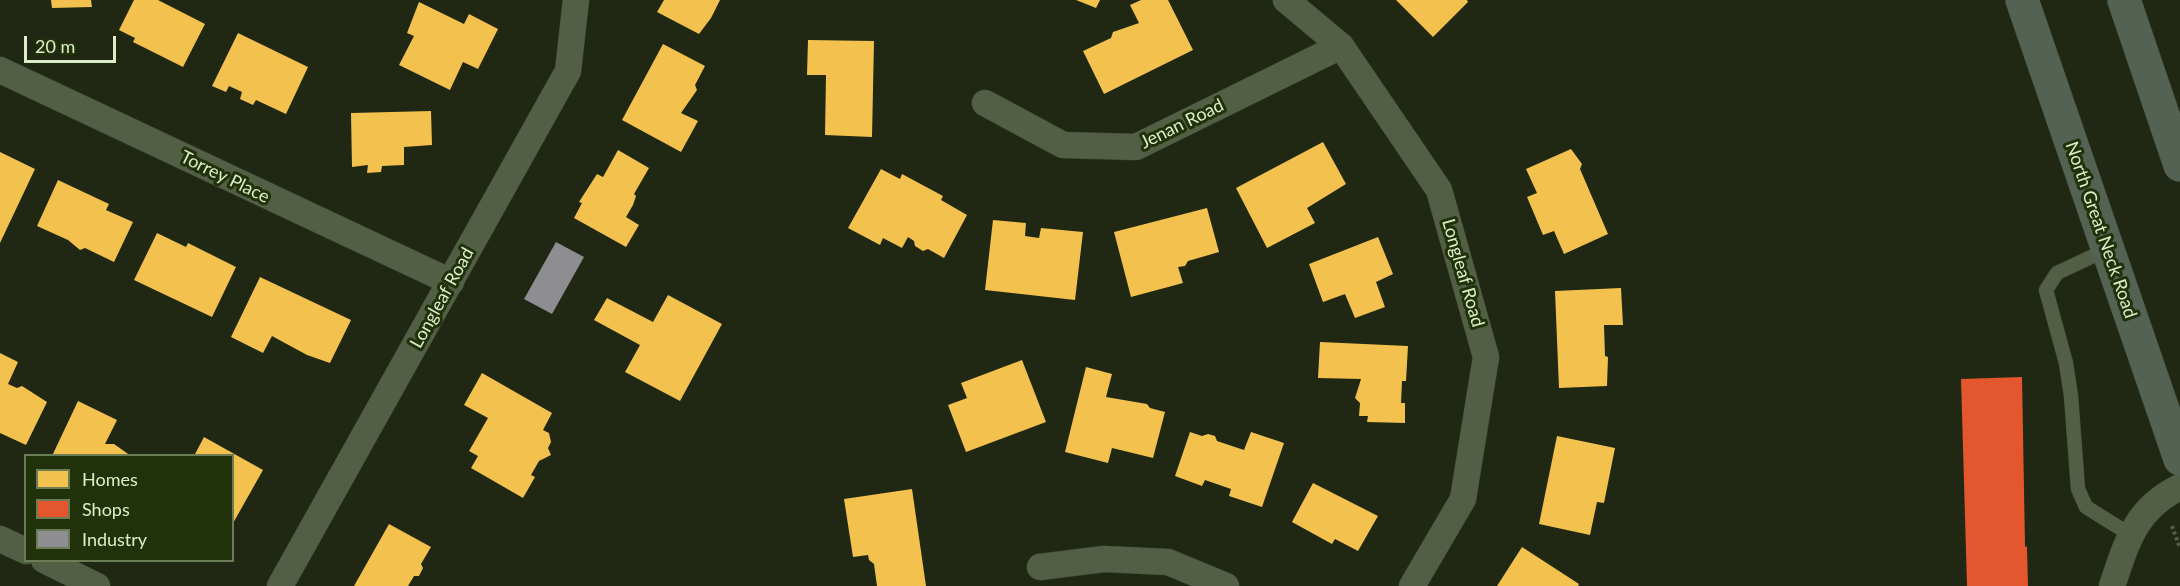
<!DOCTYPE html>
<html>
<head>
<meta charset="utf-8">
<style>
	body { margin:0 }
	#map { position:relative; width:2180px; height:586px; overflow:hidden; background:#202813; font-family:Lato,sans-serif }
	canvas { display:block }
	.legend { position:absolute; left:24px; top:454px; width:210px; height:108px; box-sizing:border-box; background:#21310a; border:2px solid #6b7d56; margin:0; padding:8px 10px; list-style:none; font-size:18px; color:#dbeec8 }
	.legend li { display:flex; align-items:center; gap:12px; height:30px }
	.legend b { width:30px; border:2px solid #6b7d56 }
	.scale { position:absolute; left:24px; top:36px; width:92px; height:27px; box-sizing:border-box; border:3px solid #dbeec8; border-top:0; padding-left:8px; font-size:18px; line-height:21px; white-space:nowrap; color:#dbeec8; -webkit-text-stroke:4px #21310a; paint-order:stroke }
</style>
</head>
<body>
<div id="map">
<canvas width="2180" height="586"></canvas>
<ul class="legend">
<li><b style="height:16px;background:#f2c14e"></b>Homes</li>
<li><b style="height:16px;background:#e4572e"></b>Shops</li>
<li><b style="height:16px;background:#8d8d92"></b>Industry</li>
</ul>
<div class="scale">20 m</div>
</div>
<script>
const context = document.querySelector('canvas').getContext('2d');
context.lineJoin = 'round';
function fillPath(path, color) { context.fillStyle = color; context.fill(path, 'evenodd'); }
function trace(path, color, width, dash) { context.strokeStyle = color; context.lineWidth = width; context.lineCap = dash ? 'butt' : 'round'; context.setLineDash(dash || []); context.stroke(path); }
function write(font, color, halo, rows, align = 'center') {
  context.font = font + ' Lato,sans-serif'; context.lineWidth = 6; context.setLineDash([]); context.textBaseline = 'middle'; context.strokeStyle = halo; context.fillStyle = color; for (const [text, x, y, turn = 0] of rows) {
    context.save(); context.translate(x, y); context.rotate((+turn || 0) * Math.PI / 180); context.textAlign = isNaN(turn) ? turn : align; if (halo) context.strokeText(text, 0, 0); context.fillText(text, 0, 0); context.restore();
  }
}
const homes = new Path2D(`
	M 51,0 L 91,0 L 92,7 L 52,8 Z
	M 134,0 L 158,0 L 205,24 L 183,67 L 133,42 L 135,38 L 119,30 Z
	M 664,0 L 720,0 L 711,18 L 699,34 L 657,12 Z
	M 1076,0 L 1100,0 L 1096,8 Z
	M 1141,0 L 1168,0 L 1193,50 L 1104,94 L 1083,51 L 1111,38 L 1113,32 L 1139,23 L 1130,5 Z
	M 1396,0 L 1467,0 L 1468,2 L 1433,37 Z
	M 419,2 L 464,24 L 469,14 L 498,29 L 478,69 L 463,62 L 450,90 L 399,65 L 414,36 L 407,33 Z
	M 238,33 L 308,67 L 286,114 L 256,100 L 253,105 L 240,99 L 242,92 L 229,86 L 226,92 L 212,86 Z
	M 808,40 L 874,41 L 872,137 L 825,135 L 826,75 L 807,75 Z
	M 663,44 L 705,66 L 695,85 L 697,90 L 681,113 L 698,121 L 681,152 L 622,120 Z
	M 431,111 L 432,145 L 404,147 L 404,165 L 382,166 L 381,172 L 367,173 L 368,165 L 352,167 L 351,113 Z
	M 1323,142 L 1346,184 L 1307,208 L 1315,223 L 1267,248 L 1236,188 Z
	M 1571,149 L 1582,164 L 1580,169 L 1608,234 L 1564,254 L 1554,231 L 1543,235 L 1527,197 L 1537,193 L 1526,169 Z
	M 618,150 L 649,168 L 634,194 L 636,196 L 633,205 L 626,217 L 639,225 L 626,247 L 574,218 L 582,203 L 579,202 L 597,174 L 603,177 Z
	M 0,152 L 35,169 L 0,243 Z
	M 881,169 L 900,179 L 902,174 L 943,196 L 941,200 L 967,215 L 944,258 L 928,249 L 923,251 L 915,246 L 914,241 L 908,237 L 902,248 L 883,238 L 880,245 L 848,228 Z
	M 58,180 L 109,204 L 106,210 L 133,222 L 114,262 L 85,248 L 80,250 L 68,240 L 37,226 Z
	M 1207,208 L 1219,252 L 1188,261 L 1185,266 L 1178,267 L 1183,283 L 1131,297 L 1114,232 Z
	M 993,220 L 1026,223 L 1025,236 L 1039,238 L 1041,228 L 1083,232 L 1075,300 L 985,290 Z
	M 157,233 L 186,247 L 188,243 L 236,267 L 212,317 L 134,280 Z
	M 1378,237 L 1393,274 L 1376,282 L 1385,307 L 1355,318 L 1345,294 L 1323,302 L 1309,264 Z
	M 260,277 L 351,320 L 330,363 L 307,355 L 272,336 L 263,353 L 231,337 Z
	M 1621,288 L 1623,325 L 1604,325 L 1605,356 L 1608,357 L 1607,386 L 1559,388 L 1555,291 Z
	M 668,295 L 722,324 L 680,401 L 625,372 L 640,345 L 594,320 L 607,298 L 653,322 Z
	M 1320,342 L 1408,346 L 1406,381 L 1402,381 L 1401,403 L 1405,403 L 1405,423 L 1367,422 L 1368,416 L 1359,416 L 1360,403 L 1355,398 L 1361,379 L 1318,378 Z
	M 0,353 L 18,362 L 8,384 L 17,388 L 22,386 L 47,402 L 26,445 L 0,433 Z
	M 1022,360 L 1046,422 L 966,452 L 948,405 L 967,398 L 961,383 Z
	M 1086,367 L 1112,374 L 1106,397 L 1147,404 L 1150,408 L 1165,412 L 1153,458 L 1112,448 L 1108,463 L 1065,452 Z
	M 482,373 L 552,413 L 543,430 L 549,433 L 551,442 L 548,448 L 551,455 L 539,461 L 531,475 L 535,477 L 523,498 L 471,468 L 478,456 L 469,451 L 488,418 L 464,405 Z
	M 78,401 L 117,420 L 105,444 L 114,444 L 131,456 L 52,456 Z
	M 1190,432 L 1202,436 L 1208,434 L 1215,436 L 1217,441 L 1244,450 L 1251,432 L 1284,443 L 1262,507 L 1229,496 L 1231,489 L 1205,480 L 1202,486 L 1175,476 Z
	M 1557,436 L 1615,448 L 1604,503 L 1597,502 L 1590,535 L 1539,524 Z
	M 204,437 L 263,470 L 232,525 L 232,456 L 194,456 Z
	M 1313,483 L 1378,516 L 1358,551 L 1335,539 L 1332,544 L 1292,522 Z
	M 912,489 L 926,586 L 877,586 L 874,564 L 869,560 L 868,555 L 853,557 L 844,499 Z
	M 389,524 L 431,547 L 421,564 L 423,568 L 419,576 L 414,576 L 408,586 L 354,586 Z
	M 1522,547 L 1579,584 L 1578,586 L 1497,586 Z`);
const shops = new Path2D(`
	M 2022,377 L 2025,546 L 2027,547 L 2028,586 L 1967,586 L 1961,379 Z`);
const industry = new Path2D(`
	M 556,242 L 584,257 L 552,314 L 524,299 Z`);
const path = new Path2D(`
	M 2172,526 L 2180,548`);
const service = new Path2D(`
	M 2108,249 L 2057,273 L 2046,290 L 2066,363 L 2071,396 L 2078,489 L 2086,507 L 2131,535`);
const minor = new Path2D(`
	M 1286,0 L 1341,46 L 1439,190 L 1486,357 L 1463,499 L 1412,586
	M 0,70 L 451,282
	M 985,103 L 1063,145 L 1136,147 L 1341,46
	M 0,539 L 26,551
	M 44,560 L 97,586
	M 1040,567 L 1104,559 L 1168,562 L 1226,586
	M 280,586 L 568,71 L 576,0
	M 2112,586 C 2127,542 2135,509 2180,487`);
const primary = new Path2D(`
	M 2022,0 L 2180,459
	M 2124,0 L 2180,165`);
const streetNames = [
	["Jenan Road",1182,124,-26],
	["Torrey Place",225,177,26],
	["North Great Neck Road",2101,230,71],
	["Longleaf Road",1463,273,74],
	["Longleaf Road",442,298,-61]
];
fillPath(homes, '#f2c14e');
fillPath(shops, '#e4572e');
fillPath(industry, '#8d8d92');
trace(service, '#3d4533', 15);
trace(minor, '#3d4533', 27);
trace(primary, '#3d4533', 34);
trace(path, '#545d49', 4, [3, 3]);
trace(service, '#535f45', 14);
trace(minor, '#535f45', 26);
trace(primary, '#546254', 33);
write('18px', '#dbeec8', '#21310a', streetNames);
</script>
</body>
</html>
